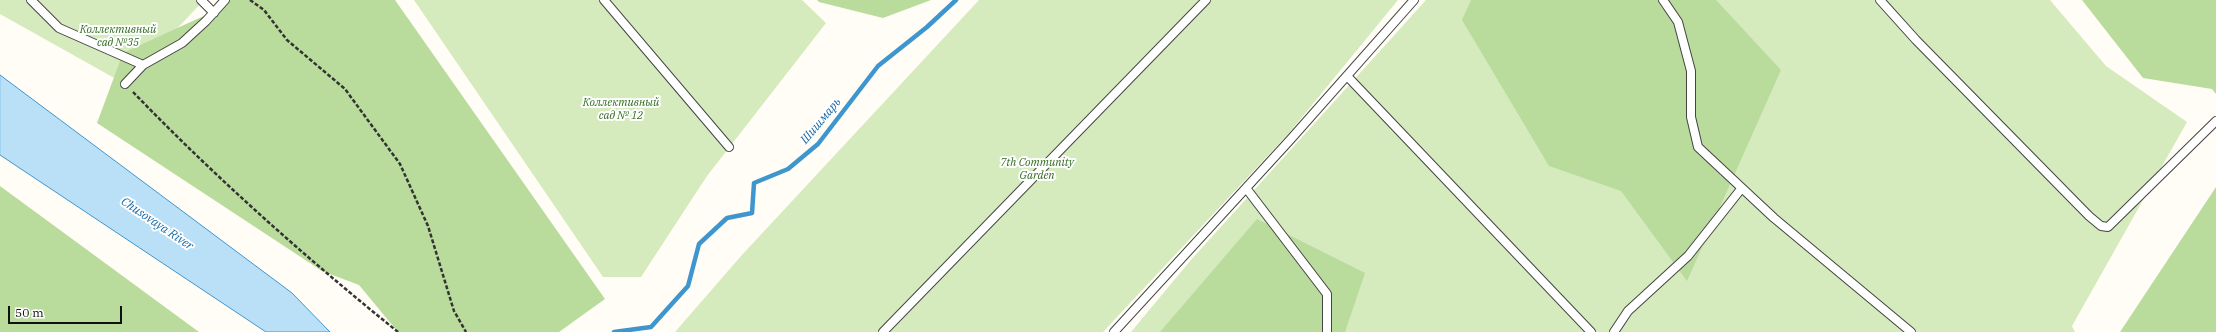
<!DOCTYPE html>
<html>
<head>
<meta charset="utf-8">
<style>
	body { margin:0 }
	#map { position:relative; width:2216px; height:332px; overflow:hidden; background:#fffdf5; font-family:"IBM Plex Serif",serif }
	canvas { display:block }
	.scale { position:absolute; left:8px; top:306px; width:114px; height:18px; box-sizing:border-box; border:2px solid #111; border-top:0; padding-left:5px; font-size:12px; line-height:14px; white-space:nowrap; color:#111; -webkit-text-stroke:3px #fff; paint-order:stroke }
</style>
</head>
<body>
<div id="map">
<canvas width="2216" height="332"></canvas>
<div class="scale">50 m</div>
</div>
<script>
const context = document.querySelector('canvas').getContext('2d');
context.lineJoin = 'round';
function fillPath(path, color) { context.fillStyle = color; context.fill(path, 'evenodd'); }
function trace(path, color, width, dash) { context.strokeStyle = color; context.lineWidth = width; context.lineCap = dash ? 'butt' : 'round'; context.setLineDash(dash || []); context.stroke(path); }
function write(font, color, halo, rows, align = 'center') {
  context.font = font + ' "IBM Plex Serif",serif'; context.lineWidth = 4; context.setLineDash([]); context.textBaseline = 'middle'; context.strokeStyle = halo; context.fillStyle = color; for (const [text, x, y, turn = 0] of rows) {
    context.save(); context.translate(x, y); context.rotate((+turn || 0) * Math.PI / 180); context.textAlign = isNaN(turn) ? turn : align; if (halo) context.strokeText(text, 0, 0); context.fillText(text, 0, 0); context.restore();
  }
}
const green = new Path2D(`
	M 0,0 L 204,0 L 125,84 L 0,14 Z
	M 414,0 L 802,0 L 826,23 L 707,176 L 641,277 L 603,277 Z
	M 979,0 L 1398,0 L 1289,133 L 1103,332 L 675,332 L 741,256 Z
	M 1426,0 L 2050,0 L 2106,66 L 2187,122 L 2072,326 L 2075,332 L 1131,332 L 1190,261 Z`);
const forest = new Path2D(`
	M 218,0 L 395,0 L 605,299 L 559,332 L 398,332 L 359,285 L 322,271 L 97,123 L 123,53 L 221,8 Z
	M 817,0 L 931,0 L 883,18 L 819,2 Z
	M 1471,0 L 1716,0 L 1781,70 L 1687,281 L 1621,191 L 1549,166 L 1462,20 Z
	M 2082,0 L 2216,0 L 2216,94 L 2212,89 L 2143,78 Z
	M 0,186 L 199,332 L 0,332 Z
	M 2216,187 L 2216,332 L 2120,332 Z
	M 1257,219 L 1365,273 L 1345,332 L 1160,332 Z`);
const water = new Path2D(`
	M 0,75 L 292,293 L 330,332 L 266,332 L 0,155 Z`);
const stream = new Path2D(`
	M 614,332 L 651,327 L 688,286 L 699,244 L 727,218 L 752,213 L 754,183 L 788,169 L 818,144 L 878,66 L 927,27 L 956,0`);
const path = new Path2D(`
	M 250,0 L 264,10 L 287,40 L 345,89 L 400,164 L 428,226 L 454,311 L 466,332
	M 133,92 C 216,178 305,257 398,332`);
const lane = new Path2D(`
	M 31,0 L 59,28 L 143,65
	M 201,0 L 214,13
	M 604,0 L 729,147
	M 1663,0 L 1678,22 L 1691,71 L 1691,117 L 1698,147 L 1774,218 L 1911,332
	M 1880,0 L 1916,40 L 2089,216 L 2101,226 L 2108,227 L 2216,121
	M 1347,76 L 1591,332
	M 125,84 L 143,65 L 182,43 L 206,21 L 225,0
	M 1246,188 L 1327,294 L 1327,332
	M 883,332 L 1206,0
	M 1114,332 L 1290,140 L 1414,0
	M 1614,332 L 1628,311 L 1688,256 L 1741,189`);
const parkNames = [
	["Коллективный",118,30],
	["сад №35",118,43],
	["Коллективный",621,103],
	["сад № 12",621,116],
	["7th Community",1037,163],
	["Garden",1037,176]
];
const waterNames = [
	["Шишмарь",821,121,-50],
	["Chusovaya River",157,224,34]
];
fillPath(green, '#d5ebbd');
fillPath(forest, '#b9dc9c');
fillPath(water, '#b9e0f7');
trace(water, '#3f96cf', 1);
trace(stream, '#3f96cf', 4.5);
trace(lane, '#444', 10);
trace(path, '#333', 2.5, [4, 2]);
trace(lane, '#fff', 8);
write('italic 11px', '#2f6b1f', '#fff', parkNames);
write('italic 12px', '#1768a6', '#fff', waterNames);
</script>
</body>
</html>
